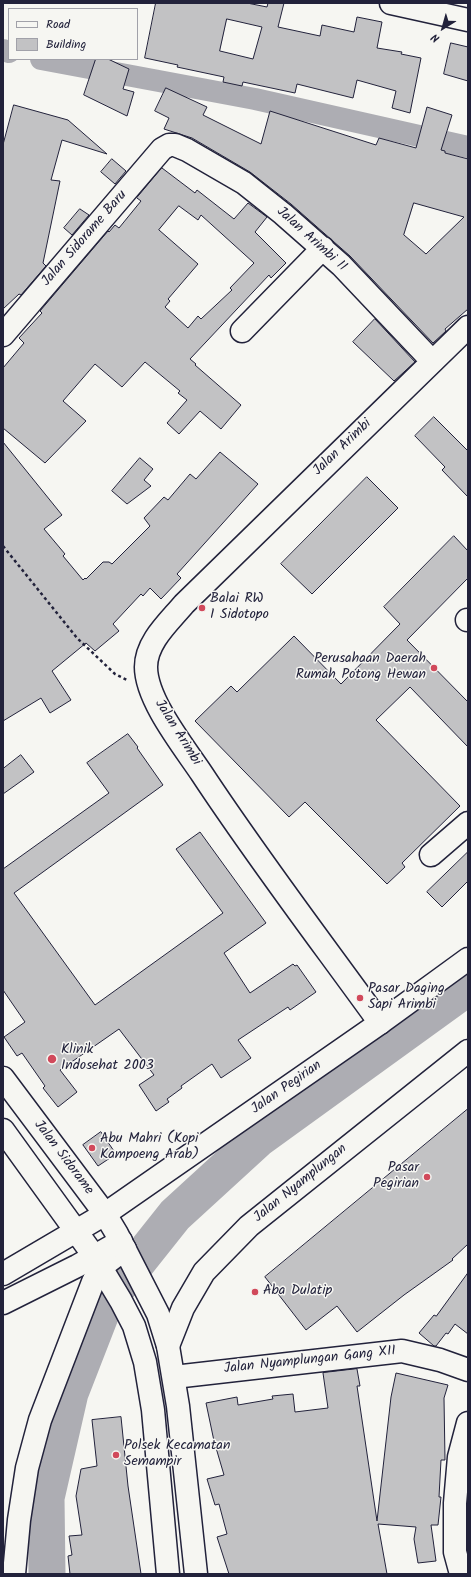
<!DOCTYPE html>
<html>
<head>
<meta charset="utf-8">
<style>
	body { margin:0 }
	#map { position:relative; width:471px; height:1577px; overflow:hidden; background:#f6f6f2; font-family:Kalam,sans-serif }
	canvas { display:block }
	.frame { position:absolute; inset:0; border:4px solid #22223b; pointer-events:none }
	.legend { position:absolute; left:8px; top:8px; width:130px; height:52px; box-sizing:border-box; background:#f6f6f2; border:1px solid #a1a1a9; margin:0; padding:5px 7px; list-style:none; font-size:12px; color:#22223b }
	.legend li { display:flex; align-items:center; gap:8px; height:20px }
	.legend b { width:20px; border:1px solid #a1a1a9 }
	.north { position:absolute; left:423px; top:8px; width:40px; height:40px; -webkit-text-stroke:3px #f6f6f2; paint-order:stroke; rotate:217deg; font-size:11px; font-weight:700; line-height:16px; text-align:center; color:#22223b }
	.north::after { content:''; display:block; margin:auto; width:14px; height:18px; background:#22223b; clip-path:polygon(50% 0,100% 100%,50% 72%,0 100%) }
</style>
</head>
<body>
<div id="map">
<canvas width="471" height="1577"></canvas>
<div class="frame"></div>
<ul class="legend">
<li><b style="height:5px;background:#f6f6f2"></b>Road</li>
<li><b style="height:11px;background:#c2c2c4"></b>Building</li>
</ul>
<div class="north">N</div>
</div>
<script>
const context = document.querySelector('canvas').getContext('2d');
context.lineJoin = 'round';
function trace(path, color, width, dash) { context.strokeStyle = color; context.lineWidth = width; context.lineCap = dash ? 'butt' : 'round'; context.setLineDash(dash || []); context.stroke(path); }
function fillPath(path, color) { context.fillStyle = color; context.fill(path, 'evenodd'); }
function write(font, color, halo, rows, align = 'center') {
  context.font = font + ' Kalam,sans-serif'; context.lineWidth = 3; context.setLineDash([]); context.textBaseline = 'middle'; context.strokeStyle = halo; context.fillStyle = color; for (const [text, x, y, turn = 0] of rows) {
    context.save(); context.translate(x, y); context.rotate((+turn || 0) * Math.PI / 180); context.textAlign = isNaN(turn) ? turn : align; if (halo) context.strokeText(text, 0, 0); context.fillText(text, 0, 0); context.restore();
  }
}
const canal = new Path2D(`
	M 3,50 L 9,52
	M 41,59 L 255,99 L 468,147`);
const river = new Path2D(`
	M 47,1574 L 46,1498 L 70,1393 L 105,1303 L 175,1215 L 258,1139 L 468,987`);
const building = new Path2D(`
	M 156,3 L 247,3 L 267,7 L 268,3 L 284,3 L 278,27 L 320,36 L 322,25 L 354,32 L 357,17 L 382,22 L 377,48 L 402,52 L 401,54 L 421,58 L 410,113 L 392,108 L 396,91 L 357,80 L 353,98 L 297,84 L 295,93 L 243,82 L 242,86 L 223,82 L 224,77 L 177,67 L 178,65 L 145,58 ZM 227,19 L 262,27 L 253,59 L 220,51 Z
	M 451,43 L 468,47 L 468,81 L 444,74 Z
	M 96,59 L 108,59 L 129,69 L 123,89 L 134,92 L 127,116 L 84,95 Z
	M 166,88 L 207,107 L 203,115 L 261,144 L 270,111 L 376,145 L 379,138 L 416,148 L 427,107 L 452,115 L 441,150 L 445,151 L 445,153 L 468,159 L 468,309 L 445,329 L 446,331 L 433,343 L 350,256 L 291,204 L 250,172 L 192,138 L 164,129 L 169,118 L 155,111 ZM 414,203 L 464,217 L 426,254 L 404,235 Z
	M 14,105 L 68,120 L 107,154 L 62,140 L 51,180 L 60,181 L 43,263 L 46,266 L 21,295 L 19,294 L 3,309 L 3,145 Z
	M 112,159 L 126,171 L 115,184 L 101,172 Z
	M 162,168 L 195,193 L 197,190 L 234,219 L 248,203 L 267,217 L 255,232 L 286,263 L 271,278 L 269,275 L 190,359 L 196,364 L 195,365 L 241,405 L 221,429 L 200,411 L 179,434 L 167,423 L 187,400 L 178,393 L 180,391 L 145,362 L 122,387 L 95,364 L 63,401 L 86,421 L 45,463 L 3,428 L 3,368 L 24,343 L 19,338 L 42,313 L 40,311 L 108,231 L 109,232 L 115,225 L 119,228 L 141,201 L 137,198 ZM 179,206 L 198,220 L 201,215 L 254,263 L 230,288 L 232,290 L 201,319 L 198,316 L 188,328 L 165,307 L 170,301 L 168,299 L 198,264 L 159,230 Z
	M 80,209 L 89,215 L 72,235 L 64,228 Z
	M 375,319 L 415,362 L 394,381 L 353,342 Z
	M 434,417 L 468,451 L 468,497 L 442,470 L 445,467 L 415,436 Z
	M 3,442 L 62,515 L 44,529 L 65,554 L 63,556 L 83,580 L 85,578 L 86,579 L 103,562 L 109,562 L 112,564 L 150,526 L 144,518 L 164,497 L 168,500 L 190,474 L 196,479 L 220,452 L 258,484 L 177,574 L 181,578 L 161,599 L 150,588 L 143,596 L 141,594 L 113,624 L 119,631 L 95,651 L 86,643 L 52,671 L 71,700 L 50,713 L 41,698 L 3,721 Z
	M 140,458 L 153,469 L 144,480 L 151,486 L 127,504 L 112,491 Z
	M 367,477 L 398,508 L 312,594 L 281,564 Z
	M 454,536 L 468,551 L 468,578 L 407,640 L 468,702 L 468,747 L 410,687 L 376,720 L 460,806 L 402,863 L 405,867 L 387,884 L 305,802 L 289,817 L 195,721 L 231,686 L 237,692 L 294,636 L 341,684 L 400,624 L 384,607 Z
	M 128,734 L 138,747 L 137,748 L 163,785 L 14,893 L 95,1005 L 223,913 L 176,849 L 200,832 L 266,923 L 224,953 L 250,993 L 293,964 L 295,966 L 297,965 L 316,992 L 290,1010 L 288,1007 L 238,1040 L 251,1058 L 221,1078 L 212,1064 L 181,1086 L 182,1088 L 167,1099 L 169,1102 L 156,1111 L 139,1085 L 154,1075 L 119,1029 L 60,1070 L 77,1092 L 58,1107 L 43,1088 L 45,1086 L 22,1053 L 17,1056 L 4,1037 L 25,1022 L 3,990 L 3,869 L 109,793 L 87,763 Z
	M 21,755 L 34,772 L 3,794 L 3,769 Z
	M 468,852 L 468,881 L 442,907 L 427,892 Z
	M 468,1109 L 468,1244 L 452,1259 L 453,1260 L 404,1295 L 357,1332 L 337,1306 L 306,1330 L 265,1277 Z
	M 101,1132 L 116,1154 L 98,1166 L 83,1145 Z
	M 468,1273 L 468,1334 L 455,1324 L 448,1334 L 446,1333 L 436,1346 L 434,1346 L 419,1333 L 434,1315 L 436,1316 Z
	M 357,1369 L 360,1386 L 357,1386 L 377,1521 L 391,1397 L 396,1373 L 448,1385 L 444,1398 L 445,1460 L 441,1460 L 439,1497 L 441,1497 L 438,1525 L 431,1525 L 436,1561 L 418,1563 L 414,1539 L 416,1527 L 378,1524 L 387,1574 L 229,1574 L 217,1537 L 227,1534 L 219,1504 L 215,1505 L 207,1479 L 224,1475 L 214,1441 L 206,1403 L 237,1397 L 238,1405 L 273,1399 L 272,1396 L 293,1394 L 295,1412 L 328,1408 L 323,1373 Z
	M 121,1417 L 128,1486 L 141,1574 L 70,1574 L 68,1556 L 72,1555 L 69,1536 L 82,1535 L 76,1496 L 81,1469 L 97,1466 L 92,1420 Z`);
const path = new Path2D(`
	M 3,546 L 77,638 L 115,674 L 127,680`);
const minor = new Path2D(`
	M 391,3 L 468,20
	M 242,331 L 323,248
	M 3,335 L 162,149 L 169,145 L 175,145 L 187,150 L 244,183 L 283,214 L 341,265 L 432,361
	M 467,620 L 468,620
	M 431,855 L 468,823
	M 380,1023 C 320,940 258,859 202,774 C 184,747 146,700 146,667 C 146,642 169,622 184,604 L 468,327
	M 174,1377 L 402,1351 L 440,1360 L 468,1370
	M 14,1574 L 19,1520 L 27,1468 L 40,1420 L 93,1282 L 100,1268 L 125,1249
	M 461,1574 L 455,1552 L 455,1503 L 459,1457 L 468,1423`);
const major = new Path2D(`
	M 3,1274 L 105,1214 L 380,1023 L 468,959
	M 3,1303 L 77,1266 L 121,1241
	M 168,1346 L 183,1308 L 204,1272 L 249,1226 L 468,1051`);
const highway = new Path2D(`
	M 3,1078 L 105,1214 L 117,1234 L 158,1314 L 168,1346 L 178,1406 L 196,1574
	M 3,1130 L 94,1256 L 121,1301 L 134,1326 L 145,1362 L 153,1410 L 168,1574`);
const markers = [
	[202,608,4,"#d1495b"],
	[434,668,4,"#d1495b"],
	[360,998,4,"#d1495b"],
	[52,1059,5,"#d1495b"],
	[92,1148,4,"#d1495b"],
	[427,1177,4,"#d1495b"],
	[255,1292,4,"#d1495b"],
	[116,1455,4,"#d1495b"]
];
const streetNames = [
	["Jalan Sidorame Baru",85,239,-49],
	["Jalan Arimbi II",311,240,42],
	["Jalan Arimbi",343,448,-44],
	["Jalan Arimbi",177,733,58],
	["Jalan Pegirian",287,1088,-35],
	["Jalan Sidorame",63,1158,53],
	["Jalan Nyamplungan",301,1184,-39],
	["Jalan Nyamplungan Gang XII",310,1361,-6]
];
const poiNames = [
	["Balai RW",210,600],
	["I Sidotopo",210,616],
	["Perusahaan Daerah",426,660,"right"],
	["Rumah Potong Hewan",426,676,"right"],
	["Pasar Daging",368,990],
	["Sapi Arimbi",368,1006],
	["Klinik",61,1051],
	["Indosehat 2003",61,1067],
	["Abu Mahri (Kopi",100,1140],
	["Kampoeng Arab)",100,1156],
	["Pasar",419,1169,"right"],
	["Pegirian",419,1185,"right"],
	["Aba Dulatip",263,1292],
	["Polsek Kecamatan",124,1447],
	["Semampir",124,1463]
];
trace(canal, '#adadb3', 22);
trace(river, '#adadb3', 37);
fillPath(building, '#c2c2c4');
trace(building, '#22223b', 1);
trace(minor, '#22223b', 25);
trace(major, '#22223b', 25);
trace(highway, '#22223b', 25);
trace(path, '#22223b', 2.5, [3, 3]);
trace(minor, '#f6f6f2', 22);
trace(major, '#f6f6f2', 22);
trace(highway, '#f6f6f2', 22);
for (const [x, y, r, color] of markers) { const dot = new Path2D(); dot.arc(x, y, r, 0, 2 * Math.PI); context.fillStyle = color; context.fill(dot); trace(dot, '#f6f6f2', 1.5); }
write('14px', '#22223b', '#f6f6f2', streetNames);
write('14px', '#22223b', '#f6f6f2', poiNames, 'left');
</script>
</body>
</html>
